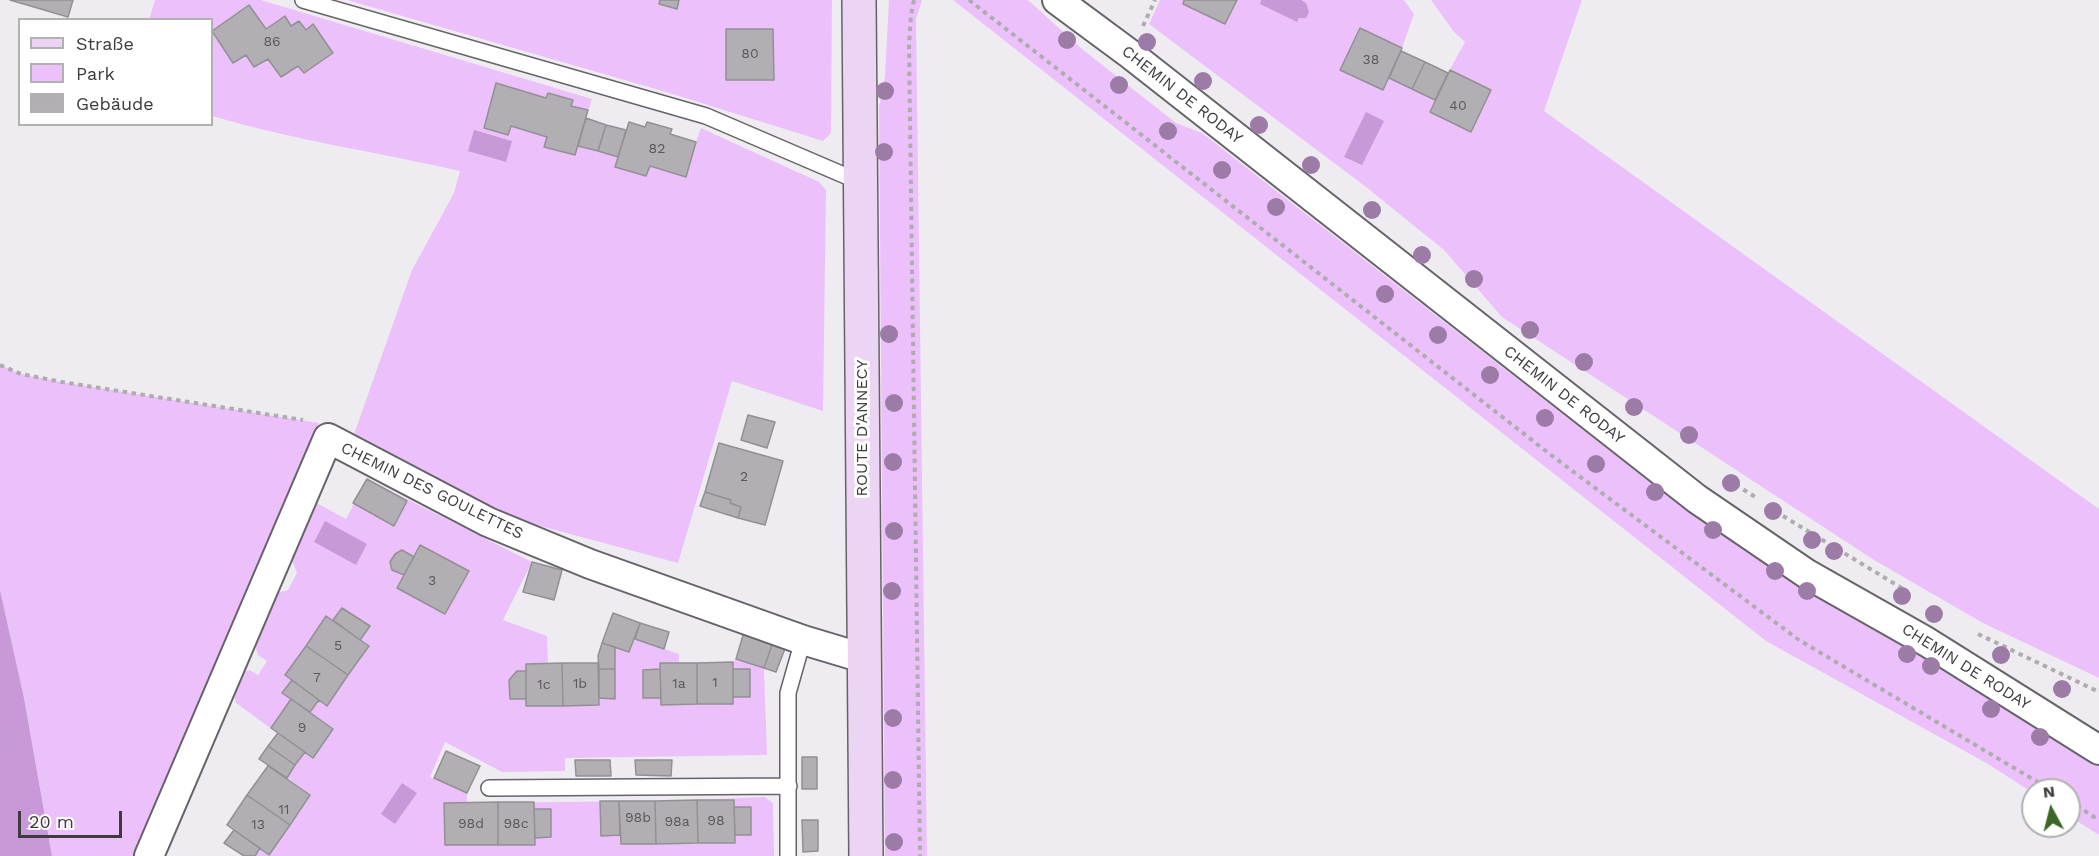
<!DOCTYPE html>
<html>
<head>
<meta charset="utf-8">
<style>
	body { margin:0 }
	#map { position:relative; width:2099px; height:856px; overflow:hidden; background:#efecf1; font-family:"Work Sans",sans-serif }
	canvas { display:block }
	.legend { position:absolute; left:18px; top:18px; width:195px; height:108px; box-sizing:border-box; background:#fff; border:2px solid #b1b1b1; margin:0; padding:8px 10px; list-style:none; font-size:18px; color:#3d3b3d }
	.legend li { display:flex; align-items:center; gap:12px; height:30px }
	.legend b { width:30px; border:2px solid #b1b1b1 }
	.north { position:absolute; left:2021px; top:778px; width:60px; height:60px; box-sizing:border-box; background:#fff; border:2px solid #b1b1b1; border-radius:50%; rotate:353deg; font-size:16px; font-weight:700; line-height:24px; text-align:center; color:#3d3b3d }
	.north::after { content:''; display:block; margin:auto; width:21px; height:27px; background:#3a6726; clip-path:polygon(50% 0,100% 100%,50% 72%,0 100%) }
	.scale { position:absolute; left:18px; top:811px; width:104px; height:27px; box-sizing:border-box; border:3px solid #3d3b3d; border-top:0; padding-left:8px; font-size:18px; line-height:21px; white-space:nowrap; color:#3d3b3d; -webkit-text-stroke:4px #fff; paint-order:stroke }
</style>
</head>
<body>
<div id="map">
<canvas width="2099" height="856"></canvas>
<ul class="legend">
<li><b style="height:8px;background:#ecd5f4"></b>Straße</li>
<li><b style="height:16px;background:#ecc1fb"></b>Park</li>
<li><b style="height:16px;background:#b2afb4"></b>Gebäude</li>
</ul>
<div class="north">N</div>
<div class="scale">20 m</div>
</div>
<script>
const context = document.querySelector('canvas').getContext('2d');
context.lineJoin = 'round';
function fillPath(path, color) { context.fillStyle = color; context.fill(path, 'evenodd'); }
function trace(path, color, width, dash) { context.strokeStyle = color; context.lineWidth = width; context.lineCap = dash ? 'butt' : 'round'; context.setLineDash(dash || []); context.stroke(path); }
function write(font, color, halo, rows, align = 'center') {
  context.font = font + ' "Work Sans",sans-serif'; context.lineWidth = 6; context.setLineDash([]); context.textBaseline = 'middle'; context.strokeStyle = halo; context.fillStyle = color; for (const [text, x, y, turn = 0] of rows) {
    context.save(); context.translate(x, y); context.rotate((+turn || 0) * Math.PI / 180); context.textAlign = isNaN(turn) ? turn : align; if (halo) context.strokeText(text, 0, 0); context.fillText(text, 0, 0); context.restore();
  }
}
const green = new Path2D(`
	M 155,0 L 261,0 L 592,99 L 586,118 L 626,130 L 629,122 L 645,126 L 647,122 L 672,129 L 670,134 L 696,142 L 701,128 L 819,182 L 826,190 L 823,411 L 732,381 L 678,563 L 522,521 L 416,473 L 352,440 L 412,270 L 454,193 L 460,171 C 377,152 293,140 212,116 L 212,20 L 149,20 Z
	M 347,0 L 832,0 L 831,133 L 823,141 L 666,92 Z
	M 889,0 L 922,0 L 916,19 L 927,856 L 885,856 L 879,107 L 885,76 Z
	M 953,0 L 1028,0 L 1082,49 L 1176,123 L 1202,133 L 1646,479 L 1745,551 L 2099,762 L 2099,835 L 2069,816 L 2069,790 L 2033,790 L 2033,793 L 1988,764 L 1766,641 Z
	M 1160,0 L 1404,0 L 1414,14 L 1401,51 L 1448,73 L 1465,42 L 1454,32 L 1431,0 L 1582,0 L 1544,111 L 2099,509 L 2099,678 L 1983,623 L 1874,560 L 1502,317 L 1444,250 L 1366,187 L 1149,24 Z
	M 0,365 L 21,374 L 62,382 L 319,423 L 136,856 L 52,856 L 24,698 L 0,590 Z
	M 367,479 L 532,562 L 503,620 L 547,636 L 548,664 L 563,706 L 598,705 L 599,698 L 615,698 L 615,647 L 629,652 L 635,639 L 679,654 L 679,662 L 733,662 L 736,659 L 764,668 L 767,755 L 565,758 L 565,771 L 502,772 L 445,742 L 430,777 L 467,793 L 467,803 L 655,801 L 656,844 L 698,843 L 697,800 L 765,797 L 773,803 L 774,856 L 255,856 L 260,848 L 270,854 L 310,795 L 287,778 L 295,764 L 268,746 L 277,733 L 236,703 L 232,687 L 238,674 L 250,670 L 258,675 L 267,661 L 258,655 L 253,639 L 273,594 L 288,590 L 297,573 L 290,555 L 313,501 L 346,519 Z`);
const forest = new Path2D(`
	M 0,590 L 24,698 L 52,856 L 0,856 Z`);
const water = new Path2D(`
	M 1261,0 L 1301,0 L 1306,3 L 1309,12 L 1306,18 L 1299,18 L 1297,22 L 1260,4 Z
	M 1366,112 L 1384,121 L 1362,165 L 1344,157 Z
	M 474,130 L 512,141 L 506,162 L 468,151 Z
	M 325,521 L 367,544 L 356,565 L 314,542 Z
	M 402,783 L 417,793 L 395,824 L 381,814 Z`);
const stream = new Path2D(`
	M 0,733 L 8,737 L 0,757`);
const building = new Path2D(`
	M 10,0 L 73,0 L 68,17 Z
	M 660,0 L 679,0 L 677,9 L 659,4 Z
	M 1184,0 L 1237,0 L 1225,24 L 1183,4 Z
	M 249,5 L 266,29 L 285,16 L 291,26 L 299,21 L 306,30 L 313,24 L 333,53 L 304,73 L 298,66 L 281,77 L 268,59 L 254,67 L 246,55 L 233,63 L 212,31 Z
	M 1360,28 L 1402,48 L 1383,90 L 1340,70 Z
	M 726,29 L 773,29 L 774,80 L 726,80 Z
	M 1401,51 L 1425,62 L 1412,89 L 1389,78 Z
	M 1425,62 L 1448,73 L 1435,100 L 1412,89 Z
	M 1450,70 L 1491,90 L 1471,132 L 1430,112 Z
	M 496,83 L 546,98 L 548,93 L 573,100 L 571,106 L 588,110 L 575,155 L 544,147 L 547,137 L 511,126 L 508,135 L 484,128 Z
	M 586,118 L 606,125 L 598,151 L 578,146 Z
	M 629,122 L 645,127 L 647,122 L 672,129 L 670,134 L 696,142 L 686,177 L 650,166 L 646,176 L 615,167 Z
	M 606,125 L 626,130 L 618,157 L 598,151 Z
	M 748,415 L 775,422 L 767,448 L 741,440 Z
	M 719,443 L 783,461 L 765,525 L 738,518 L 741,507 L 730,503 L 731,500 L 705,492 Z
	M 367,479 L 407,501 L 394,526 L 353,503 Z
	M 705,492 L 731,500 L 730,503 L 741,507 L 738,518 L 700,506 Z
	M 420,545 L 469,571 L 445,614 L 397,588 Z
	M 402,550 L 414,557 L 404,575 L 392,570 L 390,562 L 395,554 Z
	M 532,562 L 562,570 L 554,600 L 523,592 Z
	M 342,608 L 370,626 L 360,640 L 333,620 Z
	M 613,613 L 640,623 L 629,652 L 602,643 Z
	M 326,616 L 369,646 L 348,675 L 306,646 Z
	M 640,623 L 669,632 L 664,649 L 635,639 Z
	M 744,632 L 773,642 L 764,668 L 736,659 Z
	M 773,642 L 786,646 L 776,672 L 764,668 Z
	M 602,643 L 615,647 L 615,669 L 599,669 L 598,656 Z
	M 306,646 L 348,675 L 327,706 L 285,675 Z
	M 733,662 L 733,704 L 697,704 L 697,663 Z
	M 562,663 L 598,663 L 599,705 L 563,706 Z
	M 562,663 L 563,706 L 526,706 L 526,664 Z
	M 660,663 L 697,663 L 697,704 L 661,705 Z
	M 599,669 L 615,669 L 615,699 L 599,698 Z
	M 660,669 L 661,698 L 643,698 L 643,670 Z
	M 733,669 L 750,669 L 750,697 L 733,697 Z
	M 517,671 L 526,671 L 526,699 L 510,699 L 509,680 Z
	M 292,680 L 319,700 L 310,712 L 282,693 Z
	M 291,699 L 333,729 L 313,758 L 271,728 Z
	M 278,733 L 305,752 L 295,765 L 268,746 Z
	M 268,746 L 295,765 L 287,778 L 259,759 Z
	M 446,751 L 480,766 L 467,793 L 434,778 Z
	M 802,757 L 817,757 L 817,789 L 802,789 Z
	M 575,760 L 610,760 L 611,776 L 576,776 Z
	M 635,760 L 672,760 L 671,776 L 636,775 Z
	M 268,766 L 310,795 L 290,825 L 247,795 Z
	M 247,795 L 290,825 L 269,855 L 227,825 Z
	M 697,800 L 698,843 L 656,844 L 655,801 Z
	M 697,800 L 734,800 L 735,843 L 698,843 Z
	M 600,801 L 619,801 L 620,835 L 601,836 Z
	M 619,801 L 655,801 L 656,844 L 621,844 Z
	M 498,802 L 498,845 L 445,845 L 444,803 Z
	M 498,802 L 534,802 L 535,845 L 498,845 Z
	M 734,807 L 751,807 L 751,835 L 735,835 Z
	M 534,809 L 551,809 L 551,837 L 535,838 Z
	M 802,820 L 818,820 L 818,851 L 803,852 Z
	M 234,830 L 260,848 L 255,856 L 244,856 L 224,843 Z`);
const path = new Path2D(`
	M 914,0 L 911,15 L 909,45 L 920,856
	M 969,0 L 1551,455 L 1799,640 L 2051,790
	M 1143,26 L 1155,0
	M 0,365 L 21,374 L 62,382 L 303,420
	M 1728,480 L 1757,498
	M 1783,516 L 1905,590
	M 1978,634 L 2099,692
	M 2069,801 L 2099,820`);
const service = new Path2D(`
	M 303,0 L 706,116 L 860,182
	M 489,788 L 789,786
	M 788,856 L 788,693 L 803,640`);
const minor = new Path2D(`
	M 1057,0 L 1130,54 L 1697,499 L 1807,574 L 1927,642 L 2099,750
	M 149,856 L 328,438 L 488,522 L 590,564 L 803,640 L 863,658`);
const secondary = new Path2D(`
	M 859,0 L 866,856`);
const trees = [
	[1067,40],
	[1147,42],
	[1203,81],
	[1119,85],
	[885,91],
	[1259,125],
	[1168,131],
	[884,152],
	[1311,165],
	[1222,170],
	[1276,207],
	[1372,210],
	[1422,255],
	[1474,279],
	[1385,294],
	[1530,330],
	[889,334],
	[1438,335],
	[1584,362],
	[1490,375],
	[894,403],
	[1634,407],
	[1545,418],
	[1689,435],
	[893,462],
	[1596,464],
	[1731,483],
	[1655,492],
	[1773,511],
	[1713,530],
	[894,531],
	[1812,540],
	[1834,551],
	[1775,571],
	[892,591],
	[1807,591],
	[1902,596],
	[1934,614],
	[1907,654],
	[2001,655],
	[1931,666],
	[2062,689],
	[1991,709],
	[893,718],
	[2040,737],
	[893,780],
	[894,842]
];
const numberNames = [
	["86",272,42],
	["80",750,54],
	["38",1371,60],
	["40",1458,106],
	["82",657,149],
	["2",744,477],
	["3",432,581],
	["5",338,646],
	["7",317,678],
	["1",715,683],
	["1b",580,684],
	["1a",679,684],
	["1c",544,685],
	["9",302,728],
	["11",284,810],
	["98b",638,818],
	["98",716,821],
	["98a",677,822],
	["98d",471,824],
	["98c",516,824],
	["13",258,825]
];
const streetNames = [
	["CHEMIN DE RODAY",1182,95,38],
	["CHEMIN DE RODAY",1564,395,38],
	["ROUTE D'ANNECY",862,428,-90],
	["CHEMIN DES GOULETTES",432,491,26],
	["CHEMIN DE RODAY",1966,667,32]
];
fillPath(green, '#ecc1fb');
fillPath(forest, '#c898d8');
fillPath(water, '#c899d9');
trace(stream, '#c899d9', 10);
fillPath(building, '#b2afb4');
trace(building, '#939094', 1.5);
trace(service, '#666368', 18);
trace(minor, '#666368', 32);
trace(secondary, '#666368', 36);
trace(path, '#afacb0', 4, [4.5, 4.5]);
trace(service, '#fff', 15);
trace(minor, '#fff', 28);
trace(secondary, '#ecd5f4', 33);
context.fillStyle = '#9c7ba7';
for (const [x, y] of trees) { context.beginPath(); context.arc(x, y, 9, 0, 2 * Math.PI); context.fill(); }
write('14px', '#5a585b', null, numberNames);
write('16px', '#3d3b3d', '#fff', streetNames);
</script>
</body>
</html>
